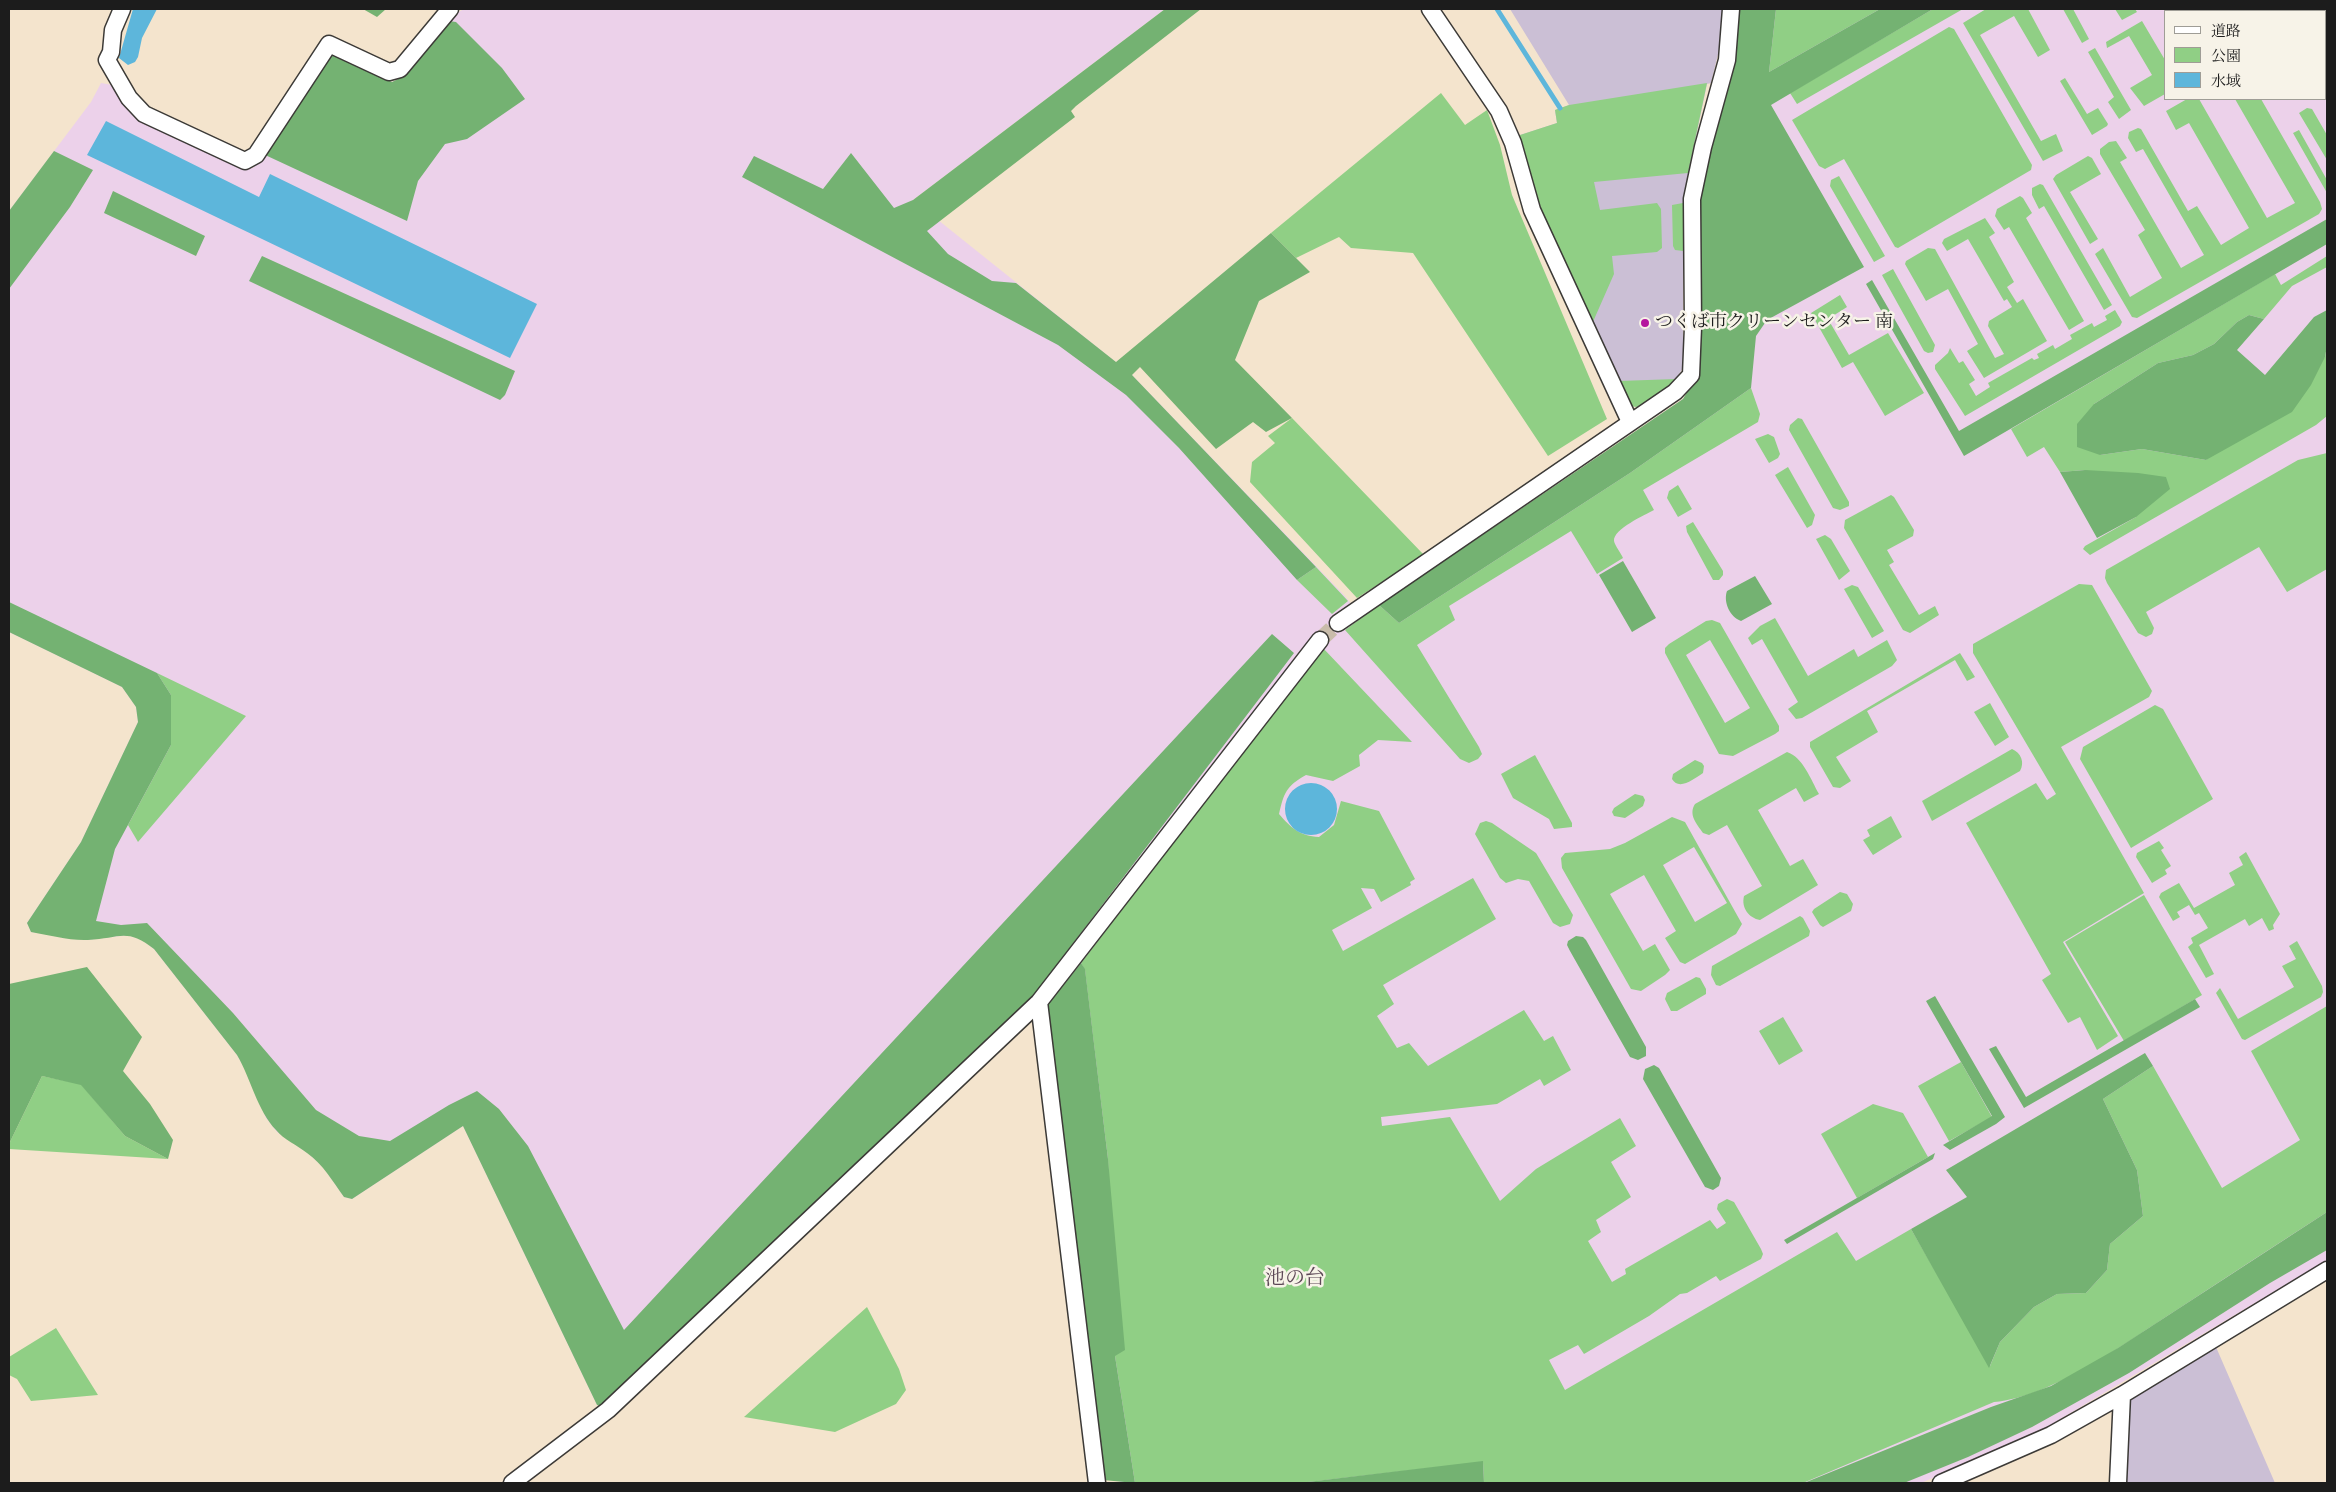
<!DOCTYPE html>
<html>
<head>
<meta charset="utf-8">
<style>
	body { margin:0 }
	#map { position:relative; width:2336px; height:1492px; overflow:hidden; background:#f4e4cd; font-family:"Libre Bodoni","Noto Serif JP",serif }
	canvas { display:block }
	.frame { position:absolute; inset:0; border:10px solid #1c1c1c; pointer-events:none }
	.legend { position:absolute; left:2164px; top:10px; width:162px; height:90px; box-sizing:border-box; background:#f7f3e8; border:1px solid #9f9d96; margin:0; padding:6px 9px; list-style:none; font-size:15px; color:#1c1c1c }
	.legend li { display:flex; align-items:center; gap:10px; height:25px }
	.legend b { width:25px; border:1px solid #9f9d96 }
</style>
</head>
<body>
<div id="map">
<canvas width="2336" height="1492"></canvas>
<div class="frame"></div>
<ul class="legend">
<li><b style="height:6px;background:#fff"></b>道路</li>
<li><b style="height:14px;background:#90cf85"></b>公園</li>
<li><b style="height:14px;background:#5db6db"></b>水域</li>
</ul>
</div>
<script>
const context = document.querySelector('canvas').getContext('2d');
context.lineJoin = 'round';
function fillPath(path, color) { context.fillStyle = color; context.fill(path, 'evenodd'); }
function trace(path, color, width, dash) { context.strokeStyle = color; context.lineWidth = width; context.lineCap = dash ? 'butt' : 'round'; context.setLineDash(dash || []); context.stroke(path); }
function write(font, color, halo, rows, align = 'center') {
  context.font = font + ' "Libre Bodoni","Noto Serif JP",serif'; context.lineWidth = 5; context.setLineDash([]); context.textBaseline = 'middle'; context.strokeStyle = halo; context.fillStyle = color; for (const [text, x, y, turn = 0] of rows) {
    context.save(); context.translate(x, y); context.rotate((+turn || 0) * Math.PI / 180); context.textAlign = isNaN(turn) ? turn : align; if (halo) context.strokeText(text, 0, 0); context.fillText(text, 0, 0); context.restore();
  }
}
const built = new Path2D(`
	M 464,9 L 1165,9 L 913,200 L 1132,375 L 1344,595 L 1362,617 L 1683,399 L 1690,388 L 1697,375 L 1699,338 L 1700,197 L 1734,57 L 1738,29 L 1738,9 L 2327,9 L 2327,1260 L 2037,1433 L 1921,1483 L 1120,1483 L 1047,1007 L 597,1405 L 463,1126 L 352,1199 L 344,1197 L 323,1167 L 309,1154 L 277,1132 L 266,1118 L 248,1074 L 237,1055 L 154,949 L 141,939 L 128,935 L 87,940 L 31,932 L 27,923 L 81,842 L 138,722 L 136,707 L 122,687 L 9,632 L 9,211 L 91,102 L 101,83 L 118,86 L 170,134 L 253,168 L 328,58 L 335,55 L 392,82 L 402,77 L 453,15 ZM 2165,11 L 2325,11 L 2325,99 L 2165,99 Z`);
const industrial = new Path2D(`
	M 1510,9 L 1722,9 L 1722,38 L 1711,83 L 1707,84 L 1683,199 L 1683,368 L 1672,385 L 1637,407 L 1630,406 L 1540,211 L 1517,136 L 1557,123 L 1555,110 L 1569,105 Z
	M 2216,1347 L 2275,1483 L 2126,1483 L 2130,1397 Z`);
const green = new Path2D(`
	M 1776,9 L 1880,9 L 1769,72 Z
	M 1933,9 L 1963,9 L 1797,104 L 1790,93 Z
	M 1986,9 L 2028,9 L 2050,50 L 2038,57 L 2014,16 L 1980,35 L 2041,141 L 2056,134 L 2063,151 L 2043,161 L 1963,23 Z
	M 2063,9 L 2073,9 L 2089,39 L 2082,43 Z
	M 2115,9 L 2135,9 L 2137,12 L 2122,20 Z
	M 2327,19 L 2327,83 L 2325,79 L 2325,20 Z
	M 2142,21 L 2165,60 L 2165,94 L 2144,106 L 2130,88 L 2152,75 L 2129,36 L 2107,48 L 2106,42 Z
	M 1949,27 L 1954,29 L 2032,165 L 2031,170 L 1898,248 L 1895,247 L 1844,159 L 1825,169 L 1819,166 L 1792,120 Z
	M 2095,48 L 2131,110 L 2119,119 L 2108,102 L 2114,97 L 2088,52 Z
	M 2065,78 L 2087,114 L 2098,108 L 2108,124 L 2107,126 L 2092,135 L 2060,81 Z
	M 1707,83 L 1688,173 L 1594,182 L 1600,210 L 1657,203 L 1661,209 L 1662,248 L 1657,252 L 1612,256 L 1614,274 L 1592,324 L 1540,211 L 1517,136 L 1557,123 L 1555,110 L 1569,105 Z
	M 1441,93 L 1465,125 L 1487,110 L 1500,145 L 1512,195 L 1607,419 L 1548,456 L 1413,253 L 1351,248 L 1339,237 L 1296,258 L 1271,233 Z
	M 2187,99 L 2199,99 L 2267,218 L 2295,203 L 2235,99 L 2261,99 L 2320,202 L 2322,209 L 2319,214 L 2137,318 L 2132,317 L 2095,254 L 2103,248 L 2130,297 L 2162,278 L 2138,235 L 2145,230 L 2100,154 L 2100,149 L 2109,142 L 2116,141 L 2127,158 L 2120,162 L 2181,268 L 2204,255 L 2143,149 L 2136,152 L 2128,138 L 2129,132 L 2138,128 L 2141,129 L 2188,211 L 2197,206 L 2221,245 L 2249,228 L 2189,123 L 2176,130 L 2166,111 Z
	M 2307,108 L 2312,109 L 2327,135 L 2327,160 L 2299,113 Z
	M 2299,130 L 2327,180 L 2327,193 L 2293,133 Z
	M 2088,156 L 2092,158 L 2101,174 L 2070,192 L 2098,239 L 2090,244 L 2053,179 L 2056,175 Z
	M 1839,176 L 1885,256 L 1874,262 L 1830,186 L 1831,180 Z
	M 2040,184 L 2043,185 L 2112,305 L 2104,310 L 2044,206 L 2039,209 L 2032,195 L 2032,188 Z
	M 2020,196 L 2023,198 L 2032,213 L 2026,218 L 2084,321 L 2069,330 L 2009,227 L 2004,230 L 1995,216 L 1997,209 Z
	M 1683,203 L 1683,251 L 1675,250 L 1673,246 L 1672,205 Z
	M 1985,218 L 1995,233 L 1989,237 L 2014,282 L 2007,287 L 2017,303 L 2023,299 L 2047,341 L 1984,378 L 1967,351 L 1978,344 L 1948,289 L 1926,301 L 1905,264 L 1906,261 L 1928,248 L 1935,249 L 1995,358 L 2004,354 L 1988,326 L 1989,321 L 2012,307 L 2007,299 L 2004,301 L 1968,239 L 1947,251 L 1942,243 L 1944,239 Z
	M 2327,256 L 2327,267 L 2292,286 L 2264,319 L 2249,315 L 2237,322 L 2214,344 L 2193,355 L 2158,363 L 2094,404 L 2100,455 L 2142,449 L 2206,460 L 2325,357 L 2327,346 L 2327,416 L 2316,425 L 2090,555 L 2083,549 L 2085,546 L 2136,517 L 2085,470 L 2060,472 L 2044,447 L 2027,457 L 2011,429 L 2275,274 L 2281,285 Z
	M 1893,269 L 1935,345 L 1933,352 L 1928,353 L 1924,351 L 1883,277 L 1882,275 Z
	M 1840,295 L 1847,307 L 1828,319 L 1849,355 L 1888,333 L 1924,393 L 1885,416 L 1853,362 L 1842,368 L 1811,313 Z
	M 2115,310 L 2122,322 L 2120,326 L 1965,416 L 1935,369 L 1935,365 L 1948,353 L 1950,348 L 1959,363 L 1963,361 L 1975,380 L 1969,384 L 1976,396 L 1990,387 L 1988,383 L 2032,358 L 2034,360 L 2039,358 L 2037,354 L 2053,345 L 2055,349 L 2072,339 L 2070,335 L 2092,323 L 2094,327 L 2107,320 L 2105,316 Z
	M 1676,379 L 1672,385 L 1637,407 L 1630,406 L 1619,381 Z
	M 1751,388 L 1760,414 L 1758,422 L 1643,490 L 1654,510 C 1645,515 1613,529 1614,541 C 1615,546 1621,553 1623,558 L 1597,574 L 1571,531 L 1449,606 L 1455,620 L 1417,645 L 1479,747 L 1482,754 L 1478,759 L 1469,763 L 1460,759 L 1345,630 L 1379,605 L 1399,623 L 1630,473 Z
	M 1292,418 L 1424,555 L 1357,598 L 1250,482 L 1252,462 L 1275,443 L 1268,436 Z
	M 1798,418 L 1802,419 L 1849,502 L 1849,506 L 1840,510 L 1833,508 L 1789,430 L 1790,425 Z
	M 1768,434 L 1774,437 L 1780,454 L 1778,458 L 1769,463 L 1755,439 Z
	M 2327,453 L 2327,569 L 2287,592 L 2259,547 L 2146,612 L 2154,628 L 2152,634 L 2146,637 L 2138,633 L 2107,583 L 2105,578 L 2106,570 L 2298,460 Z
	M 1788,467 L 1815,515 L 1812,525 L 1807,528 L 1775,475 Z
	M 1678,485 L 1692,509 L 1678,517 L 1667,498 L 1669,491 Z
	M 1891,495 L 1894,497 L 1914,530 L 1913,536 L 1887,550 L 1894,562 L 1889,565 L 1919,615 L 1935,606 L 1939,615 L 1910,633 L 1903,630 L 1844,528 L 1845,520 Z
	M 1693,522 L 1723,571 L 1723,575 L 1719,580 L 1713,580 L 1687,532 L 1686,526 Z
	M 1825,535 L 1831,539 L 1850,571 L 1839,580 L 1816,539 Z
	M 1316,567 L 1348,601 L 1332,614 L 1297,580 Z
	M 2079,584 L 2092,585 L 2152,691 L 2149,697 L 2061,747 L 2144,893 L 2063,942 L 2118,1036 L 2097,1050 L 2080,1017 L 2068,1023 L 2042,980 L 2051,974 L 1966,823 L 2036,783 L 2047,800 L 2056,794 L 1973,653 L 1973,644 Z
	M 1852,585 L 1858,587 L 1884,631 L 1872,638 L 1844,589 Z
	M 1775,618 L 1808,676 L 1854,649 L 1858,657 L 1887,640 L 1897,660 L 1892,666 L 1802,718 L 1796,719 L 1788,709 L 1798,702 L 1762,639 L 1752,645 L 1748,638 L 1760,626 Z
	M 1712,620 L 1720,623 L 1779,726 L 1779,731 L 1775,734 L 1733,756 L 1719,754 L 1665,653 L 1665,648 L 1669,644 L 1706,621 ZM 1710,640 L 1750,708 L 1725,723 L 1686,655 Z
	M 1323,648 L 1412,742 L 1378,740 L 1359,755 L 1360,766 L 1333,781 L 1306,775 C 1286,786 1284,793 1279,814 C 1291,828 1300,836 1319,837 L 1334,825 L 1341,801 L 1379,811 L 1415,879 L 1410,882 L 1411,885 L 1381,902 L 1374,889 L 1361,888 L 1372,908 L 1332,930 L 1343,951 L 1473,878 L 1496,919 L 1383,985 L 1394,1004 L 1377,1016 L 1397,1048 L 1409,1043 L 1428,1066 L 1524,1010 L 1544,1041 L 1553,1036 L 1571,1070 L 1544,1086 L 1540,1079 L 1497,1104 L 1381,1117 L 1382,1126 L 1450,1117 L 1500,1201 L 1536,1169 L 1620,1118 L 1636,1146 L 1611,1162 L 1631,1197 L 1596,1220 L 1601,1232 L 1588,1241 L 1612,1282 L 1626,1274 L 1625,1269 L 1710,1220 L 1717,1229 L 1726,1223 L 1717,1209 L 1718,1204 L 1727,1199 L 1734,1202 L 1761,1249 L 1763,1254 L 1761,1259 L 1720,1281 L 1716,1276 L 1687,1293 L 1680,1294 L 1649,1316 L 1584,1354 L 1578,1345 L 1549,1360 L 1565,1390 L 1837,1232 L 1856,1261 L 1911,1229 L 1990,1366 L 2000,1342 L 2034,1307 L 2057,1294 L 2086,1293 L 2107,1270 L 2110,1244 L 2143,1216 L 2137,1170 L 2103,1099 L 2153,1066 L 2222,1188 L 2300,1140 L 2251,1051 L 2327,1006 L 2327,1212 C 2276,1245 2225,1278 2175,1311 C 2125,1343 2053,1397 1994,1402 L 1803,1483 L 1484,1483 L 1483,1462 L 1299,1483 L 1135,1483 L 1115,1356 L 1108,1159 L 1085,970 L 1081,963 Z
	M 1960,653 L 1975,677 L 1967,681 L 1955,660 L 1867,711 L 1878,732 L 1836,757 L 1851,781 L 1840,788 L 1833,787 L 1810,747 L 1810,742 Z
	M 157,673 L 246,716 L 138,842 L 128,825 L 171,745 L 171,695 Z
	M 1990,703 L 2009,737 L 1995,746 L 1974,712 Z
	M 2155,705 L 2163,709 L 2213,799 L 2131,848 L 2080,759 L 2083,747 Z
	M 2012,749 C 2021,753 2025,762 2020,771 L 1932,821 L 1922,801 Z
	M 1787,752 C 1803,757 1811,780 1819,794 L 1804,802 L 1796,788 L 1758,810 L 1790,866 L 1803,859 L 1818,885 L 1760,920 C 1749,918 1741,908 1744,896 L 1762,886 L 1727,825 L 1709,835 L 1703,833 C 1697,824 1688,815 1695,804 Z
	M 1535,755 L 1572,823 L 1572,827 L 1554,829 L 1549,819 L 1513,798 L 1501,774 Z
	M 1695,760 L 1702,763 L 1704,766 L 1703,773 C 1694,779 1679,791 1672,779 L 1673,774 Z
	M 1635,794 L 1643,796 L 1645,800 L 1643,806 L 1625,818 L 1614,816 L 1612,812 L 1614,808 Z
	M 1891,816 L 1902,837 L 1873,855 L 1863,840 L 1870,836 L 1867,830 Z
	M 1672,817 L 1685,822 L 1742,924 L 1736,934 L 1685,964 L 1680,962 L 1665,938 L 1676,931 L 1644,875 L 1610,894 L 1643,951 L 1655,944 L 1670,970 L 1665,975 L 1641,991 L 1631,989 L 1562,868 L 1561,858 L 1565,853 L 1610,849 L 1625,843 ZM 1694,847 L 1727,903 L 1695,922 L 1663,865 Z
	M 1486,821 L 1492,823 L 1536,853 L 1573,915 L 1570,924 L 1560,927 L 1553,923 L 1529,881 L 1518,879 L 1506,883 L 1500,878 L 1475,834 L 1480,823 Z
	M 2159,841 L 2164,848 L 2161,850 L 2171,866 L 2165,870 L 2167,874 L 2152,883 L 2136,857 L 2137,853 Z
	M 2246,852 L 2280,914 L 2273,925 L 2274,929 L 2269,931 L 2262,918 L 2249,926 L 2245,919 L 2199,945 L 2214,974 L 2206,978 L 2188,947 L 2193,943 L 2191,938 L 2208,928 L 2199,913 L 2195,915 L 2189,905 L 2177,912 L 2180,917 L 2173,921 L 2159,897 L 2161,893 L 2179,883 L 2194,908 L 2235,885 L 2229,873 L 2243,865 L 2239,857 Z
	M 1840,892 L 1847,894 L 1853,904 L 1851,911 L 1823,927 L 1820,925 L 1812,912 L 1814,909 Z
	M 2144,895 L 2202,995 L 2124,1041 L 2065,942 Z
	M 1800,916 L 1803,918 L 1810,931 L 1809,936 L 1720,986 L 1716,985 L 1711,975 L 1712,966 Z
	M 2297,941 L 2322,986 L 2323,992 L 2321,997 L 2245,1040 L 2242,1039 L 2216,993 L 2220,988 L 2238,1019 L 2294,987 L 2282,966 L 2296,959 L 2289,946 Z
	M 1696,977 L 1700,978 L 1706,989 L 1706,994 L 1677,1011 L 1671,1011 L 1665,999 L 1667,993 Z
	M 1783,1017 L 1803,1051 L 1779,1065 L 1759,1031 Z
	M 1961,1062 L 1992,1117 L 1949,1141 L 1918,1086 Z
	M 42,1076 L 81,1084 L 125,1136 L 168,1159 L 9,1149 L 9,1144 Z
	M 1873,1104 L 1903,1113 L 1928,1157 L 1857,1198 L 1821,1134 Z
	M 867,1307 L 899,1369 L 906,1390 L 896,1404 L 835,1432 L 744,1417 Z
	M 56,1328 L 98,1395 L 31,1401 L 17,1379 L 9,1375 L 9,1357 Z`);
const forest = new Path2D(`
	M 363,9 L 386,9 L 377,17 Z
	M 1165,9 L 1201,9 L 1076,106 L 1071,111 L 1075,117 L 927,231 L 948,254 L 992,281 L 1016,283 L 1116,362 L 1271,233 L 1310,272 L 1259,301 L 1235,360 L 1292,418 L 1266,432 L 1253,422 L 1216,449 L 1140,367 L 1132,375 L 1316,567 L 1297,580 L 1179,448 L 1126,395 L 1058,345 L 742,177 L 754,156 L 823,189 L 851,153 L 894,208 L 913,200 Z
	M 1738,9 L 1776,9 L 1769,72 L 1880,9 L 1933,9 L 1771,105 L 1864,267 L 1767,320 L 1756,336 L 1751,388 L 1630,473 L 1399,623 L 1379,605 L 1683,399 L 1697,375 L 1700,197 L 1734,57 L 1738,29 Z
	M 449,21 L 456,22 L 502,68 L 525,99 L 467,139 L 445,144 L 418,181 L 407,221 L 263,154 L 328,58 L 335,55 L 392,82 L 402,77 Z
	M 54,151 L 93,170 L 70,207 L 9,289 L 9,211 Z
	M 113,191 L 205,236 L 196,256 L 104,213 Z
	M 2327,219 L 2327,244 L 1964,456 L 1866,284 L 1872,280 L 1959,431 Z
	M 262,256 L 515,371 L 505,395 L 500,400 L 249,281 Z
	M 2327,310 L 2327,346 L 2325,357 L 2311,385 L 2292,412 L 2206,460 L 2142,449 L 2100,455 L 2077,447 L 2077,424 L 2094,404 L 2158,363 L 2193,355 L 2214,344 L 2237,322 L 2249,315 L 2264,319 L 2237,350 L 2265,375 L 2314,317 Z
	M 2085,470 L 2138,473 L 2166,477 L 2170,489 L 2136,517 L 2097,538 L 2060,472 Z
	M 1623,561 L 1656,618 L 1632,632 L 1599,575 Z
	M 1755,576 L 1772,604 L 1741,621 C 1730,617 1723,602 1727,591 Z
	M 9,602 L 157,673 L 171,695 L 171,745 L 115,849 L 96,921 L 121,925 L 147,923 L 233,1013 L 316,1110 L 359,1136 L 390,1141 L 449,1105 L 477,1091 L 499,1109 L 528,1146 L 624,1330 L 1272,634 L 1294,653 L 1033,996 L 602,1407 L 597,1405 L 463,1126 L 352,1199 L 344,1197 C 333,1182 323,1164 307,1153 C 297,1145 284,1140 276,1130 C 257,1110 251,1079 237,1055 L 154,949 C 126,927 119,939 88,940 C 70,941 49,935 31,932 L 27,923 L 81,842 L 138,722 L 136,707 L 122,687 L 9,632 Z
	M 1576,936 L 1583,937 L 1586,940 L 1646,1047 L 1646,1056 L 1638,1060 L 1630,1057 L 1570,951 L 1567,945 L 1568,941 Z
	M 1081,963 L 1085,969 L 1108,1159 L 1125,1350 L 1115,1356 L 1135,1483 L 1103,1480 L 1047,1006 Z
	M 87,967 L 142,1037 L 123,1071 L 150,1104 L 173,1140 L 168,1159 L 125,1136 L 81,1085 L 42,1076 L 9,1144 L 9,984 Z
	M 1935,996 L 2005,1117 L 1996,1124 L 1950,1150 L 1943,1145 L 1992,1116 L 1926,1001 Z
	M 2195,999 L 2200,1007 L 2024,1108 L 1989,1049 L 1996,1046 L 2026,1097 Z
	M 2145,1053 L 2153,1066 L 2103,1099 L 2137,1170 L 2143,1216 L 2110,1244 L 2107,1270 L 2086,1293 L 2057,1294 L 2034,1307 L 2000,1342 L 1989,1368 L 1911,1229 L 1967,1197 L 1946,1170 Z
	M 1654,1065 L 1659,1068 L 1721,1178 L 1719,1186 L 1713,1190 L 1705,1187 L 1643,1079 L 1645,1069 Z
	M 1935,1153 L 1933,1159 L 1787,1244 L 1784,1240 Z
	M 2327,1212 L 2327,1250 L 2270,1283 L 2129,1373 L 2032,1427 L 1968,1457 L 1904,1483 L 1804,1483 L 1991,1407 L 2051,1386 L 2118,1348 Z
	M 1483,1461 L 1484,1483 L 1299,1483 Z`);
const water = new Path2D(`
	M 133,9 L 157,9 L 142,38 L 138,57 L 135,62 L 128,65 L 119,58 Z
	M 106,121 L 259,197 L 270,174 L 537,304 L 510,358 L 87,155 Z
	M1285 809a26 26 0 1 1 52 0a26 26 0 1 1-52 0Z`);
const stream = new Path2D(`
	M 1497,9 L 1560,108`);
const minorTunnel = new Path2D(`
	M 1320,640 L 1338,623`);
const minor = new Path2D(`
	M 122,9 L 113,30 L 111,52 L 107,60 L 129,98 L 144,114 L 245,161 L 256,155 L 329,44 L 389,72 L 400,69 L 450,9
	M 1430,9 L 1499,111 L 1513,143 L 1532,210 L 1630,422
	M 1338,623 L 1675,392 L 1691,375 L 1693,327 L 1692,199 L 1703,147 L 1727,60 L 1731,9
	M 1039,1002 L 1097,1483
	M 512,1483 L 608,1410 L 1039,1002 L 1320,640
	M 1941,1483 L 2051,1435 L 2122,1395 L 2327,1270
	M 2118,1483 L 2122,1395`);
const markers = [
	[1645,323,5,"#b5179e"]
];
const poiNames = [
	["つくば市クリーンセンター 南",1655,323]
];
const quarterNames = [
	["池の台",1295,1279]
];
fillPath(built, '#ecd1ea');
fillPath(industrial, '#cbbfd5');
fillPath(green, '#90cf85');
fillPath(forest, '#74b272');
fillPath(water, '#5db6db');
trace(stream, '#5db6db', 5);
trace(minorTunnel, '#c9bcaa', 16, [16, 8]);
trace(minor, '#3c3a37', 19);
trace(minor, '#fff', 16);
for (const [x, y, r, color] of markers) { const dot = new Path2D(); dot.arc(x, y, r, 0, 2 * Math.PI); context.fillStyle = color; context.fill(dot); trace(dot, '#f7f3e8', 2); }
write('18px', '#1c1c1c', '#f7f3e8', poiNames, 'left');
write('20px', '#5d4957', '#f7f3e8', quarterNames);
</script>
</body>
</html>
